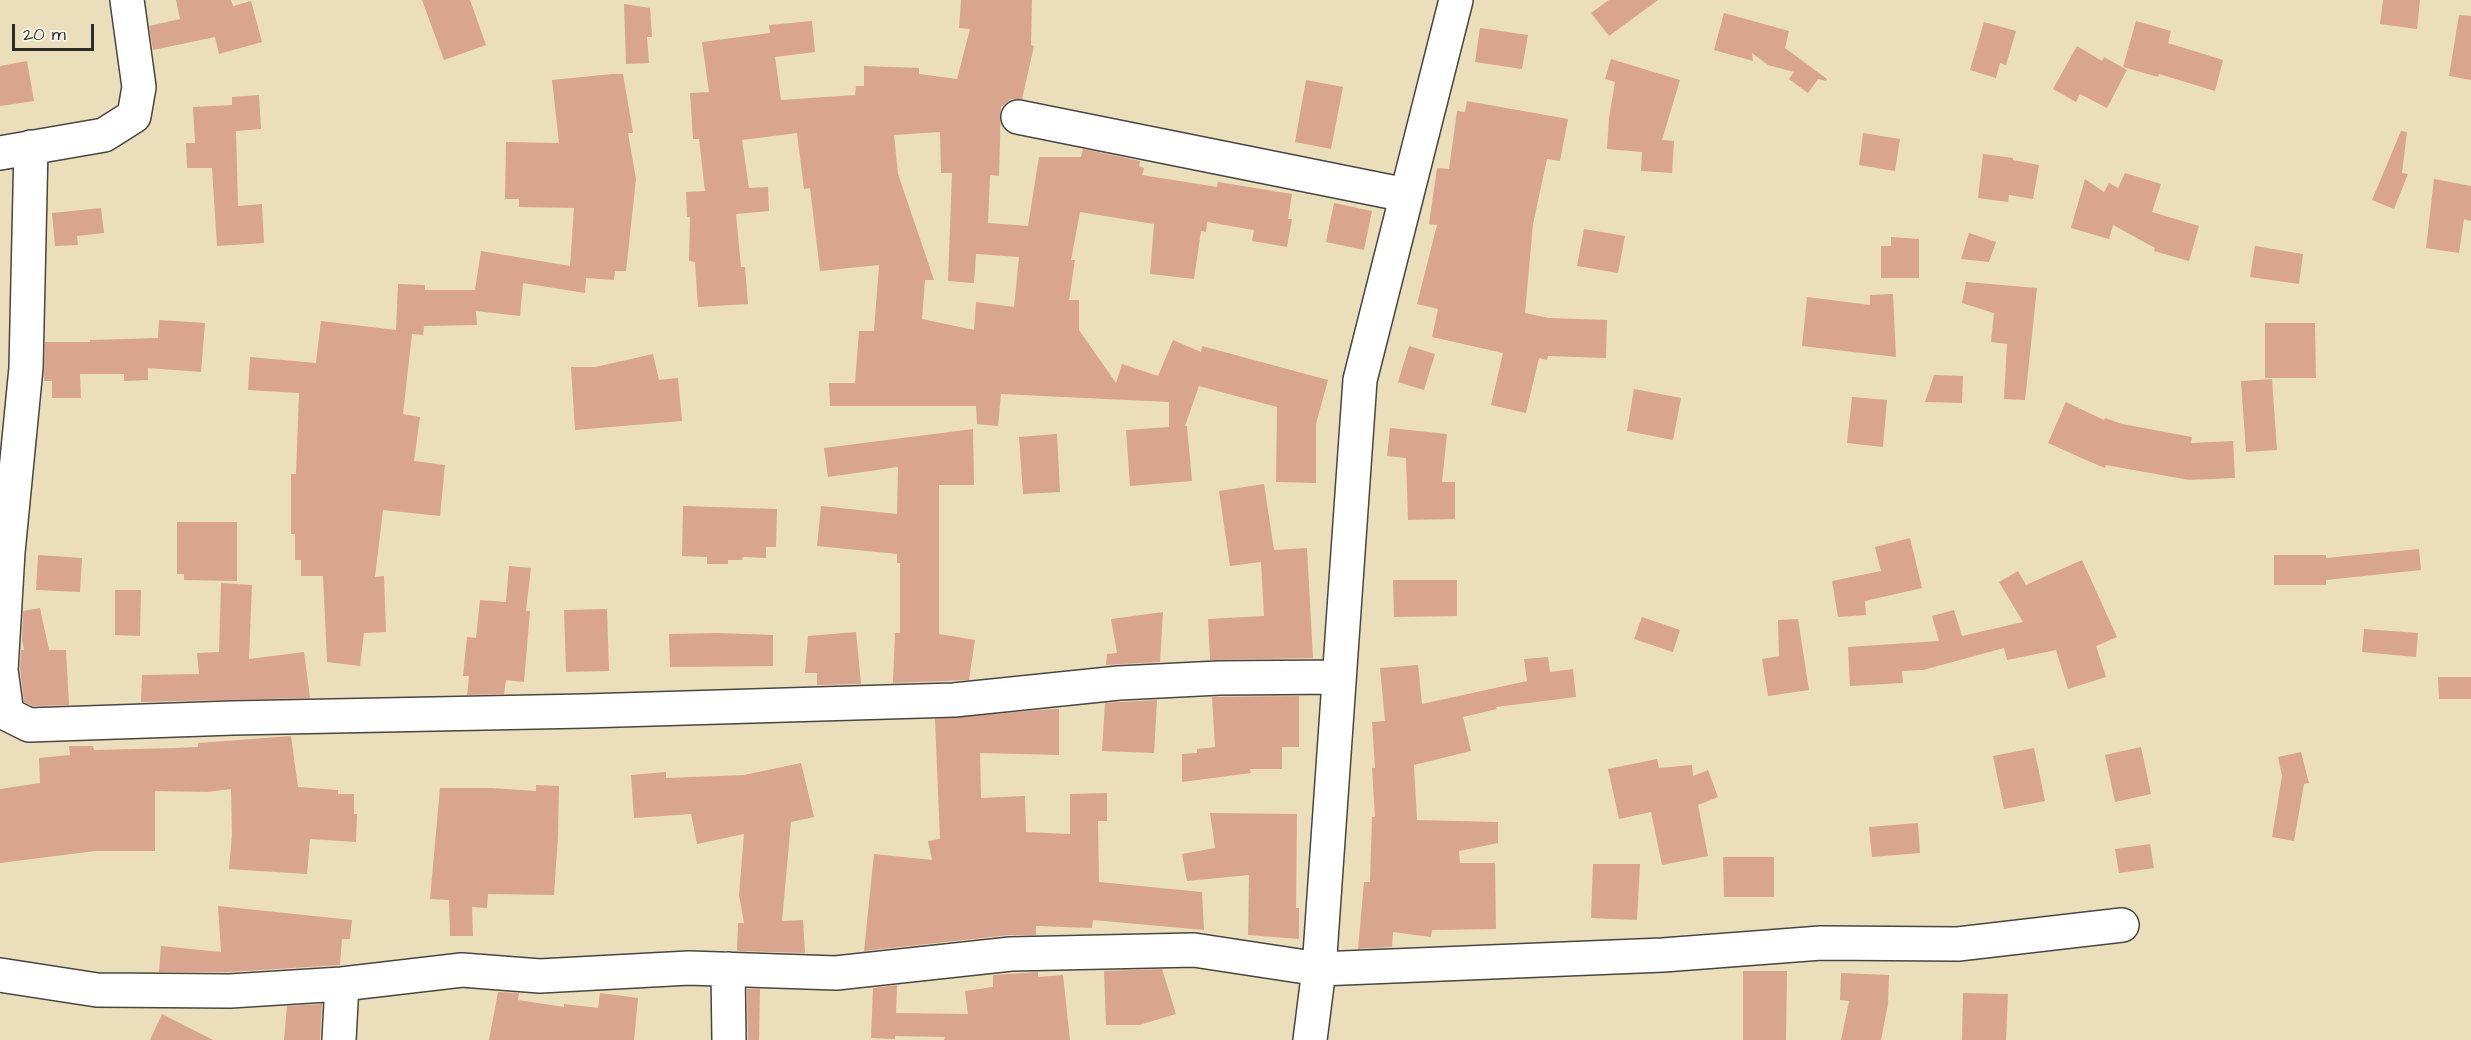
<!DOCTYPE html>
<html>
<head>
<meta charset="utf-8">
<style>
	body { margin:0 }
	#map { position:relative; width:2471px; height:1040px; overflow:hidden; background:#ebdeba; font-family:"Architects Daughter",sans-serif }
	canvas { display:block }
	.scale { position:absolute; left:12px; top:24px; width:82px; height:27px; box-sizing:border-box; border:3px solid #2b2b2b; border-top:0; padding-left:8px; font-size:18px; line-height:21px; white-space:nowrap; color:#2b2b2b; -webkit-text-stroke:4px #f7f3e8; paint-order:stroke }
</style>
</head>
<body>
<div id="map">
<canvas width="2471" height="1040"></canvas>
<div class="scale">20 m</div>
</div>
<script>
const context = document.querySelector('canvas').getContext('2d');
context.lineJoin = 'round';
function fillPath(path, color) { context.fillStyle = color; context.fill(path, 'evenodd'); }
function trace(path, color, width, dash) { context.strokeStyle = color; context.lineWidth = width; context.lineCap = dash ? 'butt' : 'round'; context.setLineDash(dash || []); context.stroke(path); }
const building = new Path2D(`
	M 176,0 L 231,0 L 233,6 L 251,1 L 262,42 L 219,54 L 215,37 L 153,50 L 149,26 L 180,19 Z
	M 422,0 L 470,0 L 486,45 L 444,60 Z
	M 961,0 L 1032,0 L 1031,45 L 1034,46 L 1022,99 L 1011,99 L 1001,107 L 999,176 L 990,175 L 988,223 L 1028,226 L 1039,157 L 1081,157 L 1083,149 L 1140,161 L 1139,166 L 1144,168 L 1142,175 L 1217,187 L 1218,182 L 1292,194 L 1288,219 L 1292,219 L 1287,247 L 1252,241 L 1254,230 L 1207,222 L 1206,232 L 1201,231 L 1194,279 L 1150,274 L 1154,224 L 1080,212 L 1071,260 L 1075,260 L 1069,300 L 1079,300 L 1079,330 L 1116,383 L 1122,364 L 1158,376 L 1173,340 L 1201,352 L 1202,346 L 1328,380 L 1316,424 L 1316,483 L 1276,482 L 1277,407 L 1199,386 L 1185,426 L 1187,426 L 1192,481 L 1130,486 L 1126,430 L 1169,427 L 1169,402 L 1001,394 L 998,426 L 977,424 L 976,406 L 830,406 L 829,383 L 855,383 L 859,331 L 874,331 L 879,265 L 820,271 L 810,188 L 804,189 L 797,133 L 742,140 L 749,188 L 768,187 L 769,211 L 736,214 L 741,267 L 745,267 L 748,304 L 698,307 L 695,262 L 689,261 L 690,217 L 687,217 L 686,192 L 705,191 L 699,139 L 693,139 L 690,93 L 709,92 L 702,42 L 770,33 L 769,25 L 812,21 L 815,52 L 775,57 L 781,100 L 855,95 L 856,86 L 864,86 L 864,66 L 919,68 L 919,74 L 957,79 L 970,29 L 959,28 ZM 940,132 L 941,173 L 952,173 L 948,281 L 974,283 L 976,254 L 1019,257 L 1014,307 L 976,302 L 974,330 L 922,319 L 925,280 L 934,280 L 898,174 L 894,135 Z
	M 1609,0 L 1658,0 L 1609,36 L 1591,13 Z
	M 2383,0 L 2420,0 L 2417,29 L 2380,24 Z
	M 624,4 L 650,8 L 652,37 L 647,37 L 649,63 L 626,64 Z
	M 1724,13 L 1789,31 L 1785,48 L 1827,79 L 1826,81 L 1818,79 L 1808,93 L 1789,79 L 1794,72 L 1768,65 L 1752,53 L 1753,61 L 1714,50 Z
	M 2459,15 L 2471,16 L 2471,80 L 2449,76 Z
	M 2136,21 L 2171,31 L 2168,43 L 2223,60 L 2215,91 L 2159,74 L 2158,77 L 2123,67 Z
	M 1984,22 L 2016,31 L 2006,65 L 2000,63 L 1996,78 L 1970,70 Z
	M 1480,28 L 1528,35 L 1522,69 L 1475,62 Z
	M 2077,46 L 2102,61 L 2104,57 L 2127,70 L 2107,108 L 2080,94 L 2076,102 L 2053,89 Z
	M 1611,59 L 1680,80 L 1662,140 L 1674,141 L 1672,173 L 1641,171 L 1642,152 L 1607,149 L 1609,118 L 1615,82 L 1605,79 Z
	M 27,61 L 34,101 L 0,106 L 0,66 Z
	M 612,74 L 623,74 L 633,133 L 628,133 L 636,179 L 626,271 L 615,271 L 614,280 L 586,278 L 585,293 L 523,283 L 520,316 L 476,311 L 477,325 L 424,326 L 423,335 L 412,334 L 403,414 L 420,417 L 414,461 L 445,465 L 440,516 L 383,510 L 375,577 L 384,576 L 386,632 L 364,633 L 360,666 L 327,662 L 323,576 L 301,576 L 301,560 L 295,560 L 295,534 L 291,534 L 291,474 L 296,474 L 299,393 L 248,390 L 250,357 L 316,363 L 321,321 L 396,330 L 398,284 L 425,285 L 425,290 L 475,290 L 481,251 L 570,266 L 574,208 L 519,207 L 519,199 L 505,199 L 506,142 L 559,143 L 552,80 Z
	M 1306,80 L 1343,87 L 1331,149 L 1295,142 Z
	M 259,95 L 261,129 L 236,131 L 238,206 L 262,204 L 264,243 L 217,246 L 212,168 L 187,168 L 186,143 L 195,143 L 193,107 L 232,105 L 232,97 Z
	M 1467,101 L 1568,119 L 1560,161 L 1547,159 L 1533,224 L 1525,313 L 1549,318 L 1607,320 L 1606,358 L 1548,356 L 1547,360 L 1539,358 L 1526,413 L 1491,405 L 1503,353 L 1432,337 L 1438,309 L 1417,304 L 1437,225 L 1429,224 L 1437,168 L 1449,169 L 1457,111 L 1465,112 Z
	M 2401,131 L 2407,132 L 2402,173 L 2408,174 L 2394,209 L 2372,200 Z
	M 1863,133 L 1900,139 L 1895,171 L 1859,165 Z
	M 1983,154 L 2013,158 L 2013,160 L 2039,165 L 2033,199 L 2009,195 L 2008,202 L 1978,198 Z
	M 2125,173 L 2161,184 L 2152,212 L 2199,226 L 2189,261 L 2154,251 L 2155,248 L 2113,225 L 2109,239 L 2071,228 L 2085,179 L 2104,192 L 2109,183 L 2118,188 Z
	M 2434,179 L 2471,186 L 2471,221 L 2464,219 L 2459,253 L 2426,248 Z
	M 1334,203 L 1372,211 L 1364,250 L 1326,242 Z
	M 101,208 L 104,233 L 77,236 L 78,245 L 55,246 L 52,213 Z
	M 1584,229 L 1625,236 L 1618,273 L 1577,266 Z
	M 1969,233 L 1996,242 L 1989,262 L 1961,259 Z
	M 1891,237 L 1919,239 L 1919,278 L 1881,278 L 1881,246 L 1891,246 Z
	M 2255,246 L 2303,254 L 2299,284 L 2250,277 Z
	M 1966,282 L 2037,288 L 2025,400 L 2004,399 L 2007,344 L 1991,342 L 1994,313 L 1962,303 Z
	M 1893,294 L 1896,357 L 1802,346 L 1807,297 L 1870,305 L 1870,295 Z
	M 159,320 L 205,323 L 201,372 L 148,368 L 148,380 L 124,381 L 124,374 L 80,374 L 81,398 L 52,398 L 52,381 L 44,381 L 45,342 L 90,342 L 90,340 L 158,338 Z
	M 2265,323 L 2315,323 L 2316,378 L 2265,378 Z
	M 1409,346 L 1435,354 L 1424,390 L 1398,382 Z
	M 653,354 L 659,380 L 678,378 L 682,421 L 575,430 L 571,367 L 595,367 Z
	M 1934,375 L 1963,376 L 1962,403 L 1925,402 Z
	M 2272,379 L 2277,450 L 2246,452 L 2241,381 Z
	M 1634,389 L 1681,398 L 1673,440 L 1627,431 Z
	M 1852,397 L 1887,400 L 1883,447 L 1847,443 Z
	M 2066,402 L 2104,420 L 2105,418 L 2122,424 L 2192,437 L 2191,443 L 2233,441 L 2235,478 L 2189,480 L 2106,465 L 2105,468 L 2086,460 L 2048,443 Z
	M 1390,428 L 1447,434 L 1442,482 L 1455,482 L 1455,519 L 1408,520 L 1406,458 L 1387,456 Z
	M 973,429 L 974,485 L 939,485 L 939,634 L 975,640 L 969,680 L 893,683 L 895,633 L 900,633 L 900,563 L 897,563 L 897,554 L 817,546 L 821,506 L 897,514 L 898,467 L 828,477 L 824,448 Z
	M 1057,434 L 1060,492 L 1023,494 L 1019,437 Z
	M 1264,484 L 1274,550 L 1307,548 L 1313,658 L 1210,660 L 1208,619 L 1264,616 L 1261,562 L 1230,566 L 1219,491 Z
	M 683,506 L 777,509 L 776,547 L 766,547 L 766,558 L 743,557 L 742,560 L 728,560 L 728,564 L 707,564 L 707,557 L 682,556 Z
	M 177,522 L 237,522 L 237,581 L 184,580 L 184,574 L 177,574 Z
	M 1910,538 L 1922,588 L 1865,601 L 1866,615 L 1838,617 L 1832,581 L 1881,571 L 1875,547 Z
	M 2419,549 L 2421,570 L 2326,580 L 2326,585 L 2274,585 L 2274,555 L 2326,555 L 2326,558 Z
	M 38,555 L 82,558 L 80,592 L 36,590 Z
	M 2082,560 L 2117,637 L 2096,646 L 2106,677 L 2068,689 L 2056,650 L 2007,660 L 2004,648 L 1923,670 L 1902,671 L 1903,683 L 1850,686 L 1848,647 L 1939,641 L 1932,616 L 1954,610 L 1962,636 L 2023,622 L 1999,582 L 2018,571 L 2026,585 Z
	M 509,566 L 531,568 L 526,611 L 530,611 L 524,682 L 506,680 L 504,694 L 467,695 L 469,676 L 463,676 L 467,637 L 476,638 L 480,600 L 506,602 Z
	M 1393,580 L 1457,580 L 1457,616 L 1394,617 Z
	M 221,583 L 252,585 L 249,659 L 304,652 L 310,698 L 141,702 L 142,675 L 199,674 L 197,653 L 219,652 Z
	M 115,590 L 141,590 L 140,636 L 115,635 Z
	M 40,608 L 49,650 L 66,650 L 69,705 L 33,706 L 24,702 L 20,669 L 21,650 L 24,650 L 22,640 L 23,611 Z
	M 607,609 L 609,671 L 566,672 L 564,610 Z
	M 1163,612 L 1160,662 L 1106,665 L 1107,654 L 1117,653 L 1111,619 Z
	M 1642,617 L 1680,630 L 1673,652 L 1634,639 Z
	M 1798,619 L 1809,690 L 1768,696 L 1762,659 L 1779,656 L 1778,620 Z
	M 2364,629 L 2418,633 L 2416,657 L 2362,652 Z
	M 856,632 L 861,684 L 817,685 L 817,673 L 805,673 L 808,636 Z
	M 717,633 L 773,635 L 773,666 L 670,667 L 669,634 Z
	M 1548,657 L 1550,672 L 1573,669 L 1576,697 L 1496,707 L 1497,709 L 1463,717 L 1471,751 L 1414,765 L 1417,820 L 1498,822 L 1498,843 L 1459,851 L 1460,863 L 1495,863 L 1496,929 L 1432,930 L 1431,937 L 1393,932 L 1392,947 L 1358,949 L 1364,882 L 1370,882 L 1372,817 L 1375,817 L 1372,768 L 1375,768 L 1372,722 L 1385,721 L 1380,668 L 1418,665 L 1422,704 L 1527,681 L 1524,659 Z
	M 2438,677 L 2471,677 L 2471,699 L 2439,699 Z
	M 1299,696 L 1299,747 L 1282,747 L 1282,769 L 1250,769 L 1251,773 L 1182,782 L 1182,754 L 1197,753 L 1197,749 L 1215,747 L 1212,697 Z
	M 1157,700 L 1154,753 L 1102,751 L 1105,703 Z
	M 1052,709 L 1059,709 L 1059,755 L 980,753 L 981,798 L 1025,796 L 1026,832 L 1070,834 L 1070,794 L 1107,793 L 1107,821 L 1098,821 L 1099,882 L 1202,892 L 1204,930 L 1093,920 L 1092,928 L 1036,926 L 1036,935 L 1009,935 L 864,951 L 874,854 L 932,860 L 928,841 L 940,839 L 935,719 Z
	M 291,736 L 298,787 L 338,790 L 338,794 L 354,794 L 354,814 L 357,814 L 356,842 L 310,839 L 307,874 L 229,869 L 232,835 L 231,789 L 207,792 L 155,791 L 155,851 L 95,851 L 0,863 L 0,789 L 40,783 L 39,758 L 70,755 L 69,746 L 93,746 L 94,750 L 174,748 L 198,747 L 198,743 Z
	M 2141,747 L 2151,794 L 2115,802 L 2105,755 Z
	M 2034,748 L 2045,801 L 2004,809 L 1993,756 Z
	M 2301,752 L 2309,783 L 2304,784 L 2294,841 L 2272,837 L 2282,776 L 2278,757 Z
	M 1657,759 L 1659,768 L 1692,765 L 1693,776 L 1708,770 L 1718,797 L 1698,805 L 1708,856 L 1662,865 L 1651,812 L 1619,819 L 1608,769 Z
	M 801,763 L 814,817 L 791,822 L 782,921 L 803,920 L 805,953 L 737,951 L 738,923 L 744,923 L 739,895 L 744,834 L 697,844 L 691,814 L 634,818 L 631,775 L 666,772 L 666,778 L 744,775 Z
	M 536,785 L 559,786 L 558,836 L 554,895 L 488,894 L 487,908 L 472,907 L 473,936 L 450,936 L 449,900 L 430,899 L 440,788 L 492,788 L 536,791 Z
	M 1210,813 L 1297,814 L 1296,908 L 1299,908 L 1299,939 L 1248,935 L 1249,875 L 1187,881 L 1182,854 L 1215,848 Z
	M 1918,823 L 1920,853 L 1872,857 L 1869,827 Z
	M 2150,844 L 2154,868 L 2119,873 L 2115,849 Z
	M 1723,857 L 1774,857 L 1774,897 L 1724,897 Z
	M 1593,864 L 1640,864 L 1637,920 L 1591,918 Z
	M 218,906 L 352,920 L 350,939 L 342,939 L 340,965 L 229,972 L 159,972 L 161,946 L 221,952 Z
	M 1162,969 L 1176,1014 L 1139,1025 L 1106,1025 L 1104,971 Z
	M 1743,971 L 1787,971 L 1786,1040 L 1743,1040 Z
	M 1038,972 L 1038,977 L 1063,975 L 1070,1040 L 944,1040 L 945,1037 L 895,1036 L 895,1039 L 871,1038 L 873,988 L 897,985 L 896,1013 L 968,1014 L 965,991 L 993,987 L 993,975 Z
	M 1841,973 L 1889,975 L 1888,1004 L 1881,1040 L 1841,1040 L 1849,1001 L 1840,1000 Z
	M 747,989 L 760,989 L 759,1040 L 748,1040 Z
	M 498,992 L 519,993 L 518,1000 L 564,1007 L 564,1004 L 598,1008 L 600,993 L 638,998 L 634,1040 L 489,1040 Z
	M 1963,993 L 2008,994 L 2006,1040 L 1962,1040 Z
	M 322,1004 L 320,1040 L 284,1040 L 287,1006 Z
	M 162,1014 L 213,1040 L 150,1040 Z`);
const street = new Path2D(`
	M 1018,117 L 1406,195
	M 31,147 L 26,368 L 8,552 L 1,670 L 7,714 L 29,725 L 233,718 L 585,711 L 954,700 L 1119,683 L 1219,678 L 1338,677
	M 0,153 L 104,135 L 134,116 L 139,87 L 127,0
	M 728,969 L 729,1040
	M 0,975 L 97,990 L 230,991 L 342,984 L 462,970 L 540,976 L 689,968 L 836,973 L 1011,954 L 1194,950 L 1319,969 L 1663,955 L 1821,943 L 1958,944 L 2122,925
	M 339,1040 L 342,984
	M 1310,1040 L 1319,969 L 1360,380 L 1456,0`);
fillPath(building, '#d9a58f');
trace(street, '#484640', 36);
trace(street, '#fff', 33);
</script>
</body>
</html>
